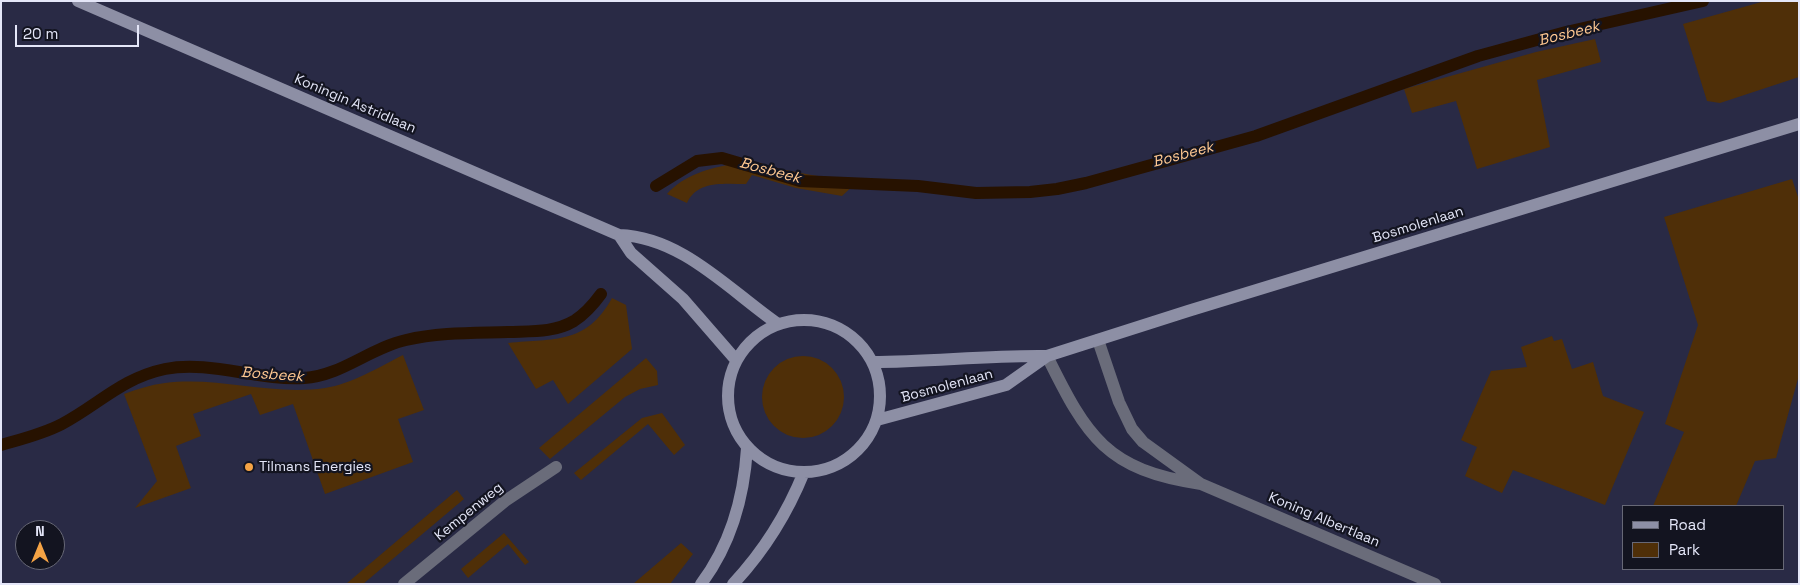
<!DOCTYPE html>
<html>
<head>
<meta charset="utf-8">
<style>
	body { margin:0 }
	#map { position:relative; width:1800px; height:585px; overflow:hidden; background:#292a45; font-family:"Space Grotesk",sans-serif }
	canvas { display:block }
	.frame { position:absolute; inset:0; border:2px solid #e4e6f8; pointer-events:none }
	.legend { position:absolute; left:1622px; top:505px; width:162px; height:65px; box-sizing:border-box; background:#131420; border:1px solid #676876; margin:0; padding:6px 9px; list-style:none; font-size:15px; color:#e4e6f8 }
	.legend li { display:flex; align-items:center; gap:10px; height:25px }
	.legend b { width:25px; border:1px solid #676876 }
	.north { position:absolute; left:15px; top:520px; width:50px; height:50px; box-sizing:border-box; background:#131420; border:1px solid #676876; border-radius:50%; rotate:0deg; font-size:14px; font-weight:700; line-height:20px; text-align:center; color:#e4e6f8 }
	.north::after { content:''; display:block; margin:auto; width:18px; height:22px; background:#f5a345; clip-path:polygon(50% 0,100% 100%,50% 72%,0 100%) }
	.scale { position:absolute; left:15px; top:25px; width:124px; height:22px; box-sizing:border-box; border:2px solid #e4e6f8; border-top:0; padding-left:6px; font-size:15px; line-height:18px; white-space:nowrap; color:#e4e6f8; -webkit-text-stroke:4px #131420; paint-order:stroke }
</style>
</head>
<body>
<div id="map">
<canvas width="1800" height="585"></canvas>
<div class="frame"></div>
<ul class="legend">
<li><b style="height:6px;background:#8d8fa5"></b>Road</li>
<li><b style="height:14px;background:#4f2f08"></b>Park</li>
</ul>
<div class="north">N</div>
<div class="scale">20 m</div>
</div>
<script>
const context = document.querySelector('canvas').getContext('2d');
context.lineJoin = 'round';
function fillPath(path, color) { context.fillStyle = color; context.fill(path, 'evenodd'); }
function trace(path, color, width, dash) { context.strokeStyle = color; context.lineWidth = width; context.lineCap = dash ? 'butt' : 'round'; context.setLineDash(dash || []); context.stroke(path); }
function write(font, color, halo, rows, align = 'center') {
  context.font = font + ' "Space Grotesk",sans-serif'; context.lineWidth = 4.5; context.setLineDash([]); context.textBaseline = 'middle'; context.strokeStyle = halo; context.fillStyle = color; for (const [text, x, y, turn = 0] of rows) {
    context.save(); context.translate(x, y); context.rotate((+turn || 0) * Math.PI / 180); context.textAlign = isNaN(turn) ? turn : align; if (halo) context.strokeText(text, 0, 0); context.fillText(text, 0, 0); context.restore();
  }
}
const green = new Path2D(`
	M 1765,1 L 1799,1 L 1799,77 L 1720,103 L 1707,101 L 1683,24 Z
	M 1595,39 L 1601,62 L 1537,80 L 1550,147 L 1477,169 L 1456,101 L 1412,113 L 1404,89 L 1536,52 Z
	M 733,164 C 776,164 816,180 859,180 L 842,196 L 796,188 L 752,175 L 746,184 C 725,184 697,180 687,203 L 667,194 C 684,175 709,168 733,164 Z
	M 1792,179 L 1799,200 L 1799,375 L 1776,458 L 1755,461 L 1736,506 L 1653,506 L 1684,432 L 1665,424 L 1698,325 L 1664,217 Z
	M 612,298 L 626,305 L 632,349 L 568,404 L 553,380 L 536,389 L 508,343 C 555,338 586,345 612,298 Z
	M 1552,336 L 1554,341 L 1562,339 L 1572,369 L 1593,362 L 1603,396 L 1644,412 L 1605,505 L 1513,470 L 1502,493 L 1465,476 L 1477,447 L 1461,440 L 1491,371 L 1527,367 L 1521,347 Z
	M 403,355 L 424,410 L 398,419 L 413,462 L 325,494 L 293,404 L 260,415 L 251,394 L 193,414 L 201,436 L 176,446 L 191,488 L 135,508 L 157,481 L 124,394 C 137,389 150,385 165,383 C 218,376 271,396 325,388 C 352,384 379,367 403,355 Z
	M762 397a41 41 0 1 1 82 0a41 41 0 1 1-82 0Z
	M 646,358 L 657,371 L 658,385 L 640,389 L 625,397 L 550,459 L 539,448 Z
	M 662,413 L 685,445 L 674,455 L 648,424 L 581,480 L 574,473 L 642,418 Z
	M 457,490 L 464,499 L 363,584 L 346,584 Z
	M 504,533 L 529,562 L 525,565 L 508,544 L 468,578 L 461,569 Z
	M 681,543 L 693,554 L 670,584 L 633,584 Z`);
const stream = new Path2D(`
	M 656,186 L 697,161 L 722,158 L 800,181 L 918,186 L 976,193 L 1030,192 L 1057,189 L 1086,183 L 1256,136 L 1478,56 L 1566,32 L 1703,1
	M 1,445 C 22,439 43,434 62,424 C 98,405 122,378 165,369 C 210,360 258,381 304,378 C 341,376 370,348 406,340 C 439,332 474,333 508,332 C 530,331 554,333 574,321 C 585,314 593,305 601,294`);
const street = new Path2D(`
	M 1098,340 L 1119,402 L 1132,429 L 1143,442 L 1201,484
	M 1047,356 C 1087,437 1106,470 1201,484 L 1435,584
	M 404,584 L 505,501 L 556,467`);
const secondary = new Path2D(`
	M 78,1 L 619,235 C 682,237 729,290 778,324
	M 619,235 L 631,253 L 683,299 L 736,360
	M728 396a76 76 0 1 1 152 0a76 76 0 1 1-152 0Z
	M 872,362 C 931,362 988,355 1047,356
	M 877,420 L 1006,385 L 1047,356 L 1188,311 L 1799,124
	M 701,584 C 731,544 744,498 747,448
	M 733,584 C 764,551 787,514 804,472`);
const markers = [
	[249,467,5,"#f5a345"]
];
const streetNames = [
	["Koningin Astridlaan",355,104,23],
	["Bosmolenlaan",1418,225,-17],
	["Bosmolenlaan",947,386,-15],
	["Kempenweg",469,512,-39],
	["Koning Albertlaan",1324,520,23]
];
const poiNames = [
	["Tilmans Energies",259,467]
];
const waterNames = [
	["Bosbeek",1569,34,-14],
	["Bosbeek",1183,155,-15],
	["Bosbeek",770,171,15],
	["Bosbeek",272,375,4]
];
fillPath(green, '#4f2f08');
trace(stream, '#271200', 12);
trace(street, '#6a6c7a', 12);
trace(secondary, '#8d8fa5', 12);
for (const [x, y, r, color] of markers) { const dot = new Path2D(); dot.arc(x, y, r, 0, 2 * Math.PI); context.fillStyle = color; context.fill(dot); trace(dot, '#131420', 2); }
write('14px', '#e4e6f8', '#131420', streetNames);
write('14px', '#e4e6f8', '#131420', poiNames, 'left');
write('italic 15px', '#ffc891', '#131420', waterNames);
</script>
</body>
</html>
